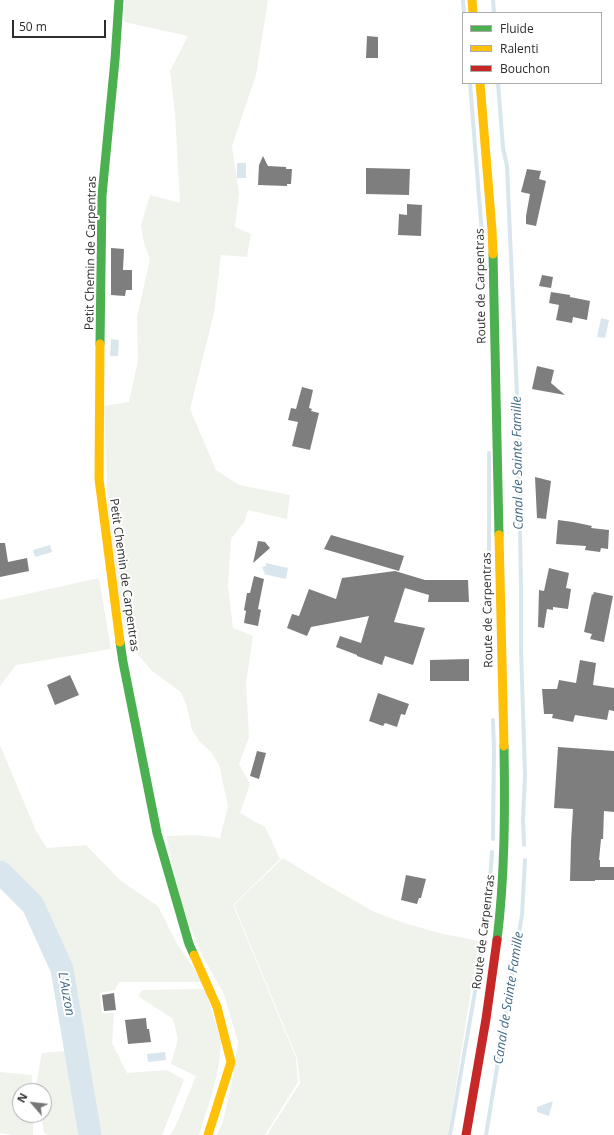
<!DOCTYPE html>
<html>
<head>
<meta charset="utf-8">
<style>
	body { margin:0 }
	#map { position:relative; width:614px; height:1135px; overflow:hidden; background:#fff; font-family:"Open Sans",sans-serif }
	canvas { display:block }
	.legend { position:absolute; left:462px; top:12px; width:140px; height:72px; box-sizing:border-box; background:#fff; border:1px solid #ababab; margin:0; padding:5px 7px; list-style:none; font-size:12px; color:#2d2d2d }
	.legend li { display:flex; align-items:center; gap:8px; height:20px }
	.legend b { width:20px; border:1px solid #ababab }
	.north { position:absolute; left:12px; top:1083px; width:40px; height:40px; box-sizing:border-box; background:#fff; border:1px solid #ababab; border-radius:50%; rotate:298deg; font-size:11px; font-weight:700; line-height:16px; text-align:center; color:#2d2d2d }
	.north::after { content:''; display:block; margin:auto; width:14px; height:18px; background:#767676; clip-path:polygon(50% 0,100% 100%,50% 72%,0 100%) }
	.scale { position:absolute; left:12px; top:20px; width:94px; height:18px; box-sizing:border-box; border:2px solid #2d2d2d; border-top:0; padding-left:5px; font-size:12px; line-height:14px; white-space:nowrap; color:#2d2d2d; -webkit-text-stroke:3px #fff; paint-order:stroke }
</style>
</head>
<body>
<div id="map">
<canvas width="614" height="1135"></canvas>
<ul class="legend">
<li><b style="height:5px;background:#4caf50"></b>Fluide</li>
<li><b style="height:5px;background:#ffc107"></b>Ralenti</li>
<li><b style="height:5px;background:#c62828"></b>Bouchon</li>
</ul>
<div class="north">N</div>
<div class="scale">50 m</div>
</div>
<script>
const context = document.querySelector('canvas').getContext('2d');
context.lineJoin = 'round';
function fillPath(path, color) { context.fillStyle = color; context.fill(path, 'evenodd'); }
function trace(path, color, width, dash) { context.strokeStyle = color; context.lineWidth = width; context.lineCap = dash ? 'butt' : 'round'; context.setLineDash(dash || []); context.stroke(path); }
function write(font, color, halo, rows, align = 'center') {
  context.font = font + ' "Open Sans",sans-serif'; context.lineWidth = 4; context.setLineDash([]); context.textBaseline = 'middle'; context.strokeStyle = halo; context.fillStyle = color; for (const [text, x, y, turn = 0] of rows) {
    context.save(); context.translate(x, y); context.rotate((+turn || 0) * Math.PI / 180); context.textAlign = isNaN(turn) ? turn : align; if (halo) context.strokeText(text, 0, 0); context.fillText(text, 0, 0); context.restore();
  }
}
const green = new Path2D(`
	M 125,0 L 268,0 L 256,75 L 232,146 L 239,193 L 235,227 L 251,234 L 247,257 L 221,255 L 214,313 L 190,409 L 216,470 L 239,485 L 290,495 L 287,519 L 248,510 L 245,521 L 231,539 L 228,586 L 233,628 L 253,636 L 246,684 L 249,737 L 239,764 L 250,784 L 240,813 L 265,827 L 280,859 L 233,905 L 296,1058 L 298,1082 L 265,1135 L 217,1135 L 223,1121 L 232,1081 L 238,1042 L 224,994 L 203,957 L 183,909 L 166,836 L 196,835 L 220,838 L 228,806 L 219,765 L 211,752 L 199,741 L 192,730 L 187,707 L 181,692 L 152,671 L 130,645 L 118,601 L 109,533 L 104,406 L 129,402 L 138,361 L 137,317 L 150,259 L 144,243 L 141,225 L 150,195 L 180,203 L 175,113 L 170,71 L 188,36 L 124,22 Z
	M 99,578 L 111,649 L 16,665 L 0,686 L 0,600 Z
	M 0,745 L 36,831 L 47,848 L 86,845 L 121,881 L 158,906 L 177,944 L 203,982 L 119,982 L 115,990 L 100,993 L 102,1013 L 114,1013 L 112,1043 L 127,1073 L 167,1070 L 184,1080 L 162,1135 L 48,1135 L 44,1133 L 41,1115 L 44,1115 L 44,1091 L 37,1091 L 36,1085 L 42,1053 L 82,1050 L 69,967 L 38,902 L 0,863 Z
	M 283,858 L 322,882 L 374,912 L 407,924 L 443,934 L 479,941 L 448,1135 L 267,1135 L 300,1083 L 297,1058 L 234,905 Z
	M 205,989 L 221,1041 L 219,1064 L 213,1090 L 199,1135 L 170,1135 L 176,1125 L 196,1076 L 171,1064 L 178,1039 L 173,1019 L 138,996 L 142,990 Z
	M 0,1072 L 32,1075 L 32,1091 L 20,1091 L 20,1115 L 33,1115 L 33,1135 L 12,1135 L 0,1133 Z`);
const water = new Path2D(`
	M 237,163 L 246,163 L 246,178 L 237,178 Z
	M 601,318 L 609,320 L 605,338 L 597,337 Z
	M 111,339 L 119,340 L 118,356 L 110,356 Z
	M 50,545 L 52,552 L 35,557 L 33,550 Z
	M 266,563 L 288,568 L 286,579 L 264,574 L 265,572 L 263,570 L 262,567 L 266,566 Z
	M 165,1052 L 166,1060 L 148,1062 L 147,1054 Z
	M 553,1101 L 549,1116 L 537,1112 L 537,1107 Z`);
const stream = new Path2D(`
	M 493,0 L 494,13
	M 463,1 L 464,13
	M 470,83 L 485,272
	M 498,83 L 503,148 L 507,166 L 518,418 L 521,585 L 521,649 L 525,775 L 523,820 L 524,845
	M 489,453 L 489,577
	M 493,720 L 494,749 L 493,839
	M 486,923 L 488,907 L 492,852
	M 450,1135 L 484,940
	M 486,1135 L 522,915 L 525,860`);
const river = new Path2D(`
	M 0,872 L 33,905 L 62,969 L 90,1135`);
const building = new Path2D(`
	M 367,36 L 378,37 L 378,58 L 366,58 Z
	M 263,156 L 268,166 L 286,167 L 286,169 L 292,169 L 291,184 L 287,184 L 287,186 L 258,185 L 259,165 Z
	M 366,168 L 410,169 L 409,195 L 366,194 Z
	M 527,169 L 541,171 L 539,179 L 546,181 L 536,226 L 526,224 L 526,216 L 530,194 L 521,192 Z
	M 407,204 L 422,205 L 421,236 L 398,235 L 399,214 L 407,215 Z
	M 111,248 L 124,249 L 123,270 L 132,270 L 132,290 L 126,290 L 125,296 L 111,295 Z
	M 542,275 L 553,277 L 551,288 L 539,286 Z
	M 551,292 L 570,295 L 570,297 L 590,301 L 587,320 L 573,317 L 572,323 L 556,320 L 559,305 L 549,303 Z
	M 537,366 L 554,370 L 551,383 L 565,395 L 532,389 Z
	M 302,387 L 313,390 L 309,408 L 312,409 L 311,411 L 319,413 L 310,450 L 292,446 L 298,422 L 288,420 L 291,408 L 296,409 Z
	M 535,477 L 551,481 L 546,519 L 537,518 Z
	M 558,520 L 573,522 L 592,526 L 591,528 L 609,530 L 608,549 L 601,548 L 600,552 L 585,550 L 586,546 L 556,544 Z
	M 331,535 L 404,556 L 399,571 L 324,549 Z
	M 258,541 L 265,542 L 270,548 L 253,563 Z
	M 0,543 L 5,543 L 8,562 L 27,558 L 29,571 L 0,577 Z
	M 549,568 L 569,573 L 566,588 L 571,589 L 568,609 L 553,607 L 553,610 L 547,609 L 544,628 L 538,627 L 539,590 L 544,591 Z
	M 395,571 L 425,580 L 468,580 L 469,602 L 428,602 L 429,595 L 405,588 L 394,622 L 425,628 L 413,665 L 385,656 L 382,665 L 357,656 L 357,655 L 336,647 L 340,636 L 361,643 L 369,616 L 311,627 L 307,636 L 287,628 L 292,614 L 299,616 L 309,589 L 336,599 L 342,578 Z
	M 254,576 L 264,579 L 258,609 L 261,610 L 258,626 L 244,623 L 246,611 L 244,610 L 247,593 L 250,593 Z
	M 594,592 L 613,596 L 604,642 L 590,639 L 592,634 L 584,632 L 592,594 L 593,595 Z
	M 469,659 L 469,681 L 430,681 L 430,660 Z
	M 580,660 L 596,663 L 593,685 L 614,688 L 614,711 L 609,710 L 607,720 L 575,715 L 573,722 L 552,718 L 553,714 L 544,714 L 542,689 L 557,689 L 559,680 L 576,683 Z
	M 70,675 L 79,695 L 55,705 L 47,685 Z
	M 378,693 L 409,704 L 405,715 L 401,714 L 397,727 L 385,723 L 383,726 L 369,721 Z
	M 558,747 L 614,751 L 614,812 L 604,811 L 603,839 L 601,839 L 599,860 L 600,860 L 600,867 L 614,867 L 614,880 L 595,880 L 595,881 L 570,881 L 571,842 L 573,809 L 554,808 Z
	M 257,751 L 266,753 L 259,779 L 250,776 Z
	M 406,875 L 426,879 L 421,898 L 419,898 L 417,904 L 401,900 Z
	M 114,993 L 116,1010 L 104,1011 L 102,995 Z
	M 146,1018 L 147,1029 L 149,1029 L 151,1042 L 128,1044 L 125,1020 Z`);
const fast = new Path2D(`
	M 493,254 L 499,535
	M 100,344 L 102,195 L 115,60 L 119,0
	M 120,642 L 123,662 L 157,833 L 189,944 L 194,955
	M 497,940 C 505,876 505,811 504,746`);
const slow = new Path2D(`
	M 472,0 L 473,13
	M 480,83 L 492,230 L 493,254
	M 100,344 L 99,479 L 120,642
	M 499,535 L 504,746
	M 194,955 L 217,1007 L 231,1062 L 208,1135`);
const jam = new Path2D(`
	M 466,1135 L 486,1019 L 497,940`);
const streetNames = [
	["Petit Chemin de Carpentras",91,253,-89],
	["Route de Carpentras",481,286,-91],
	["Petit Chemin de Carpentras",124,575,82],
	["Route de Carpentras",488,610,-91],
	["Route de Carpentras",484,932,-83]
];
const waterNames = [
	["Canal de Sainte Famille",518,463,-91],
	["L'Auzon",66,994,80],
	["Canal de Sainte Famille",509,998,-81]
];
fillPath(green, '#f0f3ec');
fillPath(water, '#dae6ee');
trace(stream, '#dae6ee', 4);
trace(river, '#dae6ee', 23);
fillPath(building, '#7e7e7e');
trace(fast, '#4caf50', 9);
trace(slow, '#ffc107', 9);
trace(jam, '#c62828', 9);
write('12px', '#2d2d2d', '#fff', streetNames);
write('italic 13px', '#436c87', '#fff', waterNames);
</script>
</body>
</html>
